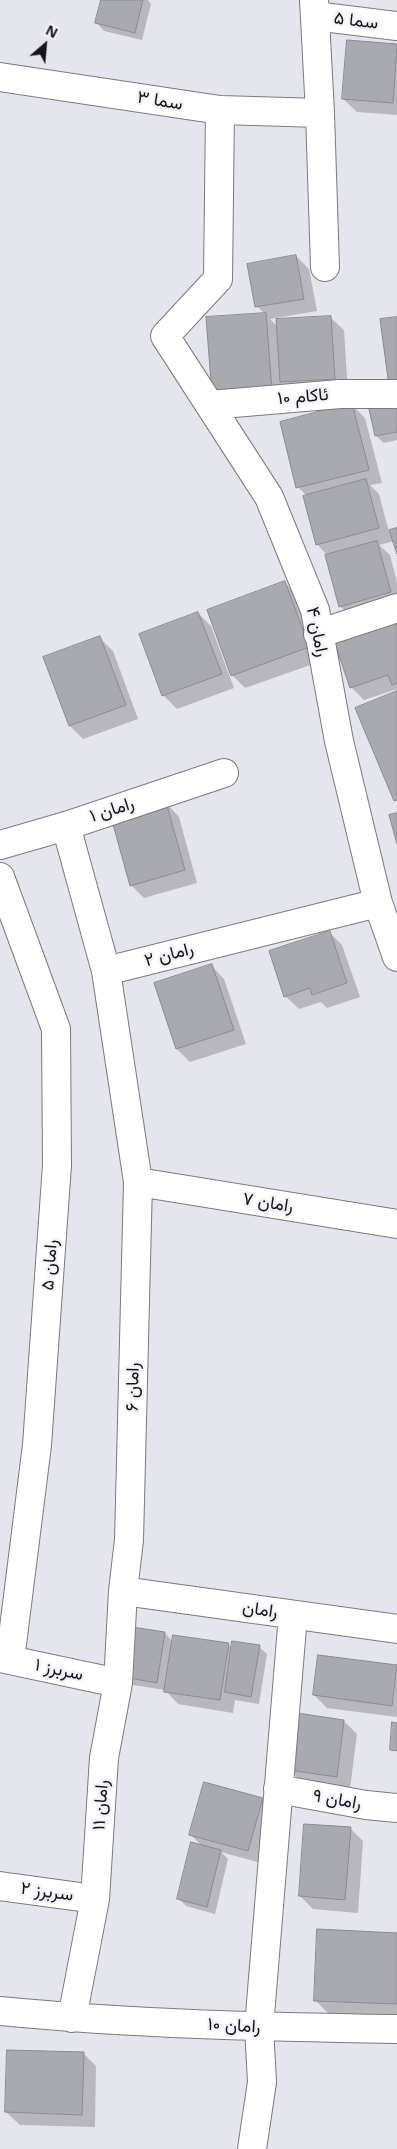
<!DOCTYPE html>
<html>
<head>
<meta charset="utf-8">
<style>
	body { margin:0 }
	#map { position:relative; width:397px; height:2149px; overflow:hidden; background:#e5e5ed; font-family:"Open Sans",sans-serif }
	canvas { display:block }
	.north { position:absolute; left:20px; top:20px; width:50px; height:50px; -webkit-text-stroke:4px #f2f2fa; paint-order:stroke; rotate:27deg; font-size:14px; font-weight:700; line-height:20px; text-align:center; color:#151517 }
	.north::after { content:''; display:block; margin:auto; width:18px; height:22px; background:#151517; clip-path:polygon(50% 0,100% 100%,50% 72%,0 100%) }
</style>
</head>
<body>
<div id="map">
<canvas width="397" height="2149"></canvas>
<div class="north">N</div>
</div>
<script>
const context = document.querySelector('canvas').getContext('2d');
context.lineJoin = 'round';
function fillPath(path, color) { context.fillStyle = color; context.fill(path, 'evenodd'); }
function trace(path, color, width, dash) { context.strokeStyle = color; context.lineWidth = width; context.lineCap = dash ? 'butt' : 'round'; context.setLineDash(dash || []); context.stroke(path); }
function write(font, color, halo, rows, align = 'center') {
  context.font = font + ' "Open Sans",Vazirmatn,sans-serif'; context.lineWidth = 4.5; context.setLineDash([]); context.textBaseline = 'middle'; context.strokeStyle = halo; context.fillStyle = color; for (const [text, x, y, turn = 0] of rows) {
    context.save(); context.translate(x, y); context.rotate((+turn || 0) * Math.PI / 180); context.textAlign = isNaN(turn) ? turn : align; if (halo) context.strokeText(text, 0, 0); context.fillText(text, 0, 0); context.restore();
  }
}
const shadow = new Path2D(`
	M 102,0 L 148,0 L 151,4 L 142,40 L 104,31 L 97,23 Z
	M 348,41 L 397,45 L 397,115 L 357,112 L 343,99 Z
	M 296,256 L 309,269 L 317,311 L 270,319 L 278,327 L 330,317 L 344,330 L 348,392 L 295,395 L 283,383 L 284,403 L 226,407 L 265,314 L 257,306 Z
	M 397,404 L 397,440 L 384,443 L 376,436 L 371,410 Z
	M 352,405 L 365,418 L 382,483 L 370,485 L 379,494 L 389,532 L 397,529 L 397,550 L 394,541 L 379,545 L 390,555 L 397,582 L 397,607 L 353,619 L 340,606 L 328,556 L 317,544 L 307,496 L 298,487 Z
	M 285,583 L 298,596 L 322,661 L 245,688 L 229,672 Z
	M 198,613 L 211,626 L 234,688 L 177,709 L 164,696 L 140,634 Z
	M 397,624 L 397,689 L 364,700 L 351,687 Z
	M 100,638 L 113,651 L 138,719 L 83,739 L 70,726 Z
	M 166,803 L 179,817 L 197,883 L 144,898 L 131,885 Z
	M 329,932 L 342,945 L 360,997 L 327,1008 L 321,1002 L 299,1009 L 285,996 Z
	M 211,965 L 224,979 L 246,1044 L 190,1062 L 177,1049 L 155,984 Z
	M 165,1633 L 173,1642 L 229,1645 L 232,1649 L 259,1647 L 267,1654 L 259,1704 L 235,1700 L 233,1713 L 178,1704 L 165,1690 L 133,1685 L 126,1677 Z
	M 319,1656 L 397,1666 L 397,1717 L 327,1708 L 314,1695 Z
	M 344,1721 L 357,1734 L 350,1789 L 303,1783 L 290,1770 Z
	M 262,1799 L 275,1812 L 261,1863 L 221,1852 L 228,1859 L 215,1914 L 186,1906 L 178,1898 L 203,1847 L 191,1835 Z
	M 350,1828 L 363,1841 L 358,1913 L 313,1909 L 300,1896 Z
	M 397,1934 L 397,2016 L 329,2014 L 316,2001 Z
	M 83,2053 L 96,2066 L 95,2127 L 20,2125 L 6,2112 Z`);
const building = new Path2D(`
	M 101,0 L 143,0 L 135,33 L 95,23 Z
	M 347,40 L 397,44 L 393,103 L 342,99 Z
	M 296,255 L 304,299 L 255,307 L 247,264 Z
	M 266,313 L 272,390 L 212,395 L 206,317 Z
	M 331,316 L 335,379 L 280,382 L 276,319 Z
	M 397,317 L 397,385 L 389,386 L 380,319 Z
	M 352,403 L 369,470 L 296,488 L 280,422 Z
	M 397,403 L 397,432 L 375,436 L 369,409 Z
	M 366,479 L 379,528 L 316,545 L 303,496 Z
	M 397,528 L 397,554 L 389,530 Z
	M 377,541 L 391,592 L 339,607 L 325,555 Z
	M 285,581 L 309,647 L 231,676 L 207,610 Z
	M 198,612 L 222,674 L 162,696 L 139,634 Z
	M 397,623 L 397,683 L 392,685 L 388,675 L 350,688 L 335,644 Z
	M 100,636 L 126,705 L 69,726 L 43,657 Z
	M 397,691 L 397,800 L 394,801 L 355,708 Z
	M 166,802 L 185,870 L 130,886 L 111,817 Z
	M 397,813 L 397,844 L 389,815 Z
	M 330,931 L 347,983 L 312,995 L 310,988 L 284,997 L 269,951 Z
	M 212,964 L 234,1030 L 176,1049 L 154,983 Z
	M 132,1627 L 165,1632 L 157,1683 L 124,1677 Z
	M 173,1635 L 229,1643 L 220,1700 L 164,1692 Z
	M 232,1641 L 260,1645 L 251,1697 L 225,1692 Z
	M 318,1655 L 397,1665 L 392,1706 L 313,1695 Z
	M 297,1713 L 344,1720 L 337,1777 L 289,1770 Z
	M 392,1722 L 397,1723 L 397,1751 L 390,1750 Z
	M 204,1782 L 263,1798 L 248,1851 L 189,1835 Z
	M 304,1824 L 351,1827 L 345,1900 L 299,1896 Z
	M 191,1842 L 221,1850 L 207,1907 L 177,1899 Z
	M 317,1929 L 397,1933 L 397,2004 L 314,2001 Z
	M 7,2050 L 84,2052 L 82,2115 L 5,2112 Z`);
const minor = new Path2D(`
	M 314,0 L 320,113 L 325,267
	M 315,16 L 397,26
	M 0,77 L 220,110 L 320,113
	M 220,110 L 218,279 L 165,336 L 269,497 L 315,610 L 339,741 L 378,903 L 397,957
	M 210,405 L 340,394 L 397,394
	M 318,634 L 397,608
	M 66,826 L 106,971 L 378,903
	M 0,845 L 66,826 L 224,773
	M 0,877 L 56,1029 L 57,1165 L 37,1445 L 10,1660
	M 138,1182 L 397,1224
	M 123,1591 L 397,1629
	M 0,1658 L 118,1683
	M 278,1789 L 366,1805 L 397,1808
	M 0,1886 L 95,1899
	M 0,2011 C 132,2024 264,2027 397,2029
	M 72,2018 L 95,1899 L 104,1758 L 118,1683 L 123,1591 L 129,1540 L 138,1182 L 106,971
	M 252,2149 L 262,2082 L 259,2027 L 293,1615`);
const streetNames = [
	["سما ۵",356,21,7],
	["سما ۳",160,101,9],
	["ئاکام ۱۰",303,397,-5],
	["رامان ۴",317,632,78],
	["رامان ۱",112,810,-18],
	["رامان ۲",169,955,-15],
	["رامان ۷",268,1203,9],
	["رامان ۵",50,1265,-86],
	["رامان ۶",133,1387,-89],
	["رامان",260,1610,8],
	["سربرز ۱",59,1670,12],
	["رامان ۹",337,1800,10],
	["رامان ۱۱",101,1805,-86],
	["سربرز ۲",47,1892,8],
	["رامان ۱۰",234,2026,3]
];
fillPath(shadow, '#0003');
fillPath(building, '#a9a9b0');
trace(building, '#8a8a91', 1);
trace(minor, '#7a7a80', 30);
trace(minor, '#fff', 28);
write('18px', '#151517', '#f2f2fa', streetNames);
</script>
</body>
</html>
